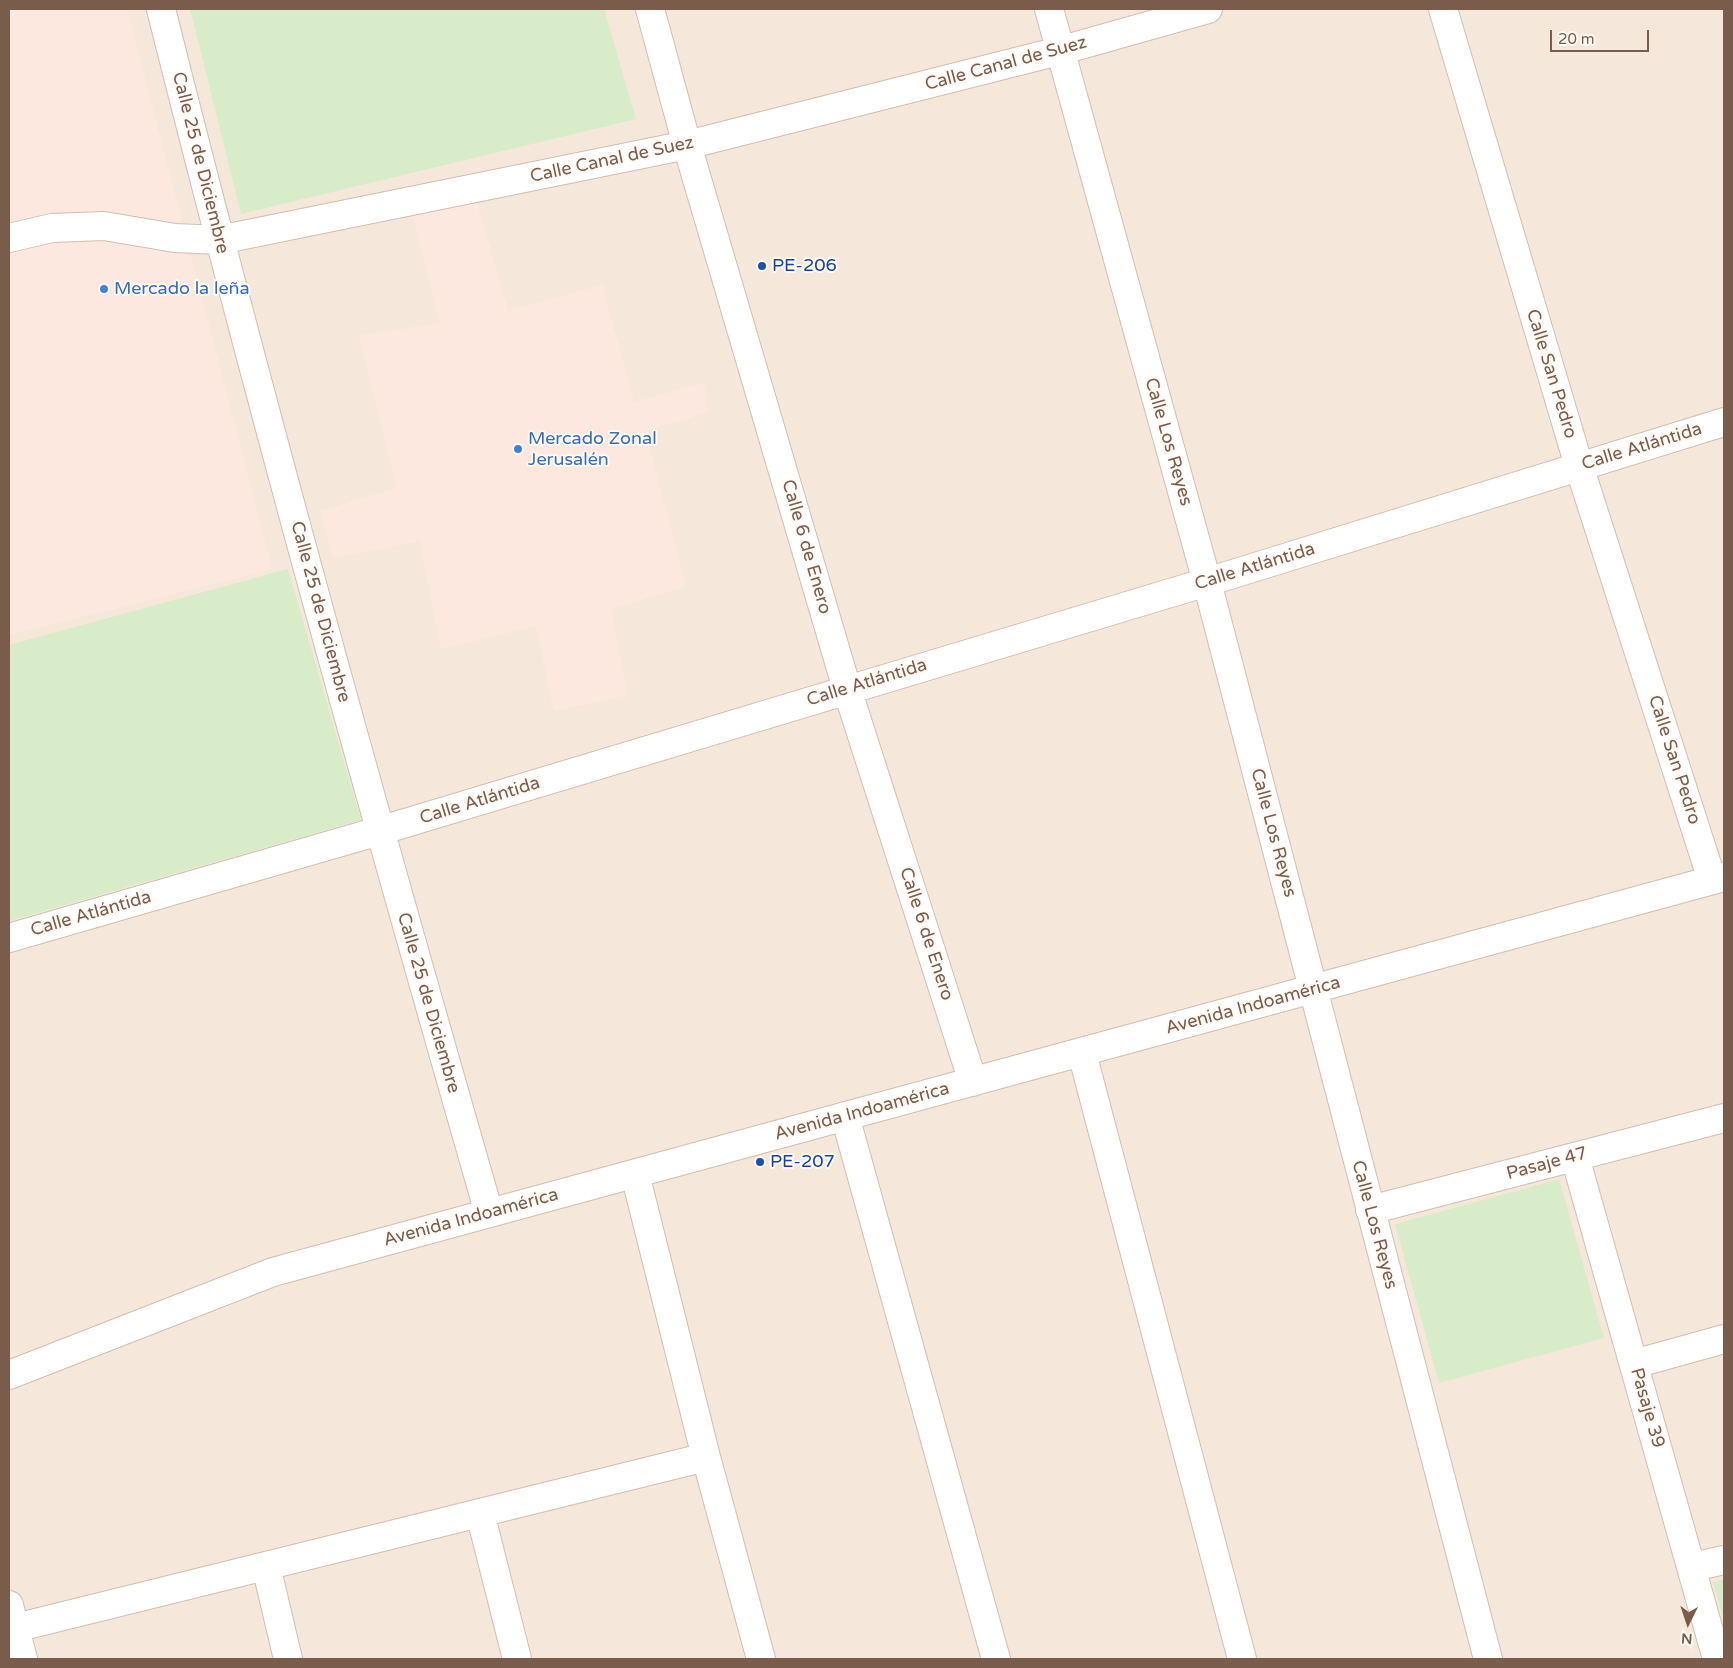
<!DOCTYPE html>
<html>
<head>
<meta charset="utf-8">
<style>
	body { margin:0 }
	#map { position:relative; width:1733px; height:1668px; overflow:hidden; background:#fdf6ec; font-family:"Varela Round",sans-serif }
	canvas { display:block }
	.frame { position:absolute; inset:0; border:10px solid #7a5c4d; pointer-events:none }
	.north { position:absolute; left:1663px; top:1598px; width:50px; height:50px; -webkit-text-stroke:4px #fffaf3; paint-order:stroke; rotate:184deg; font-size:14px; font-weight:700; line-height:20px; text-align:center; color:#7a5c4d }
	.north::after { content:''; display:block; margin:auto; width:18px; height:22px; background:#7a5c4d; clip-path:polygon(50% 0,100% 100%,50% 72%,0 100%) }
	.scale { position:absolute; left:1550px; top:30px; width:99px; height:22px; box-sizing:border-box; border:2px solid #7a5c4d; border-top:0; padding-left:6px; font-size:15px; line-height:18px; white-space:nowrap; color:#7a5c4d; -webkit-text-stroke:4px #fffaf3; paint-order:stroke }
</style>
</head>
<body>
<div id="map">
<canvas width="1733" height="1668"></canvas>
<div class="frame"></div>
<div class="north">N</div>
<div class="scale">20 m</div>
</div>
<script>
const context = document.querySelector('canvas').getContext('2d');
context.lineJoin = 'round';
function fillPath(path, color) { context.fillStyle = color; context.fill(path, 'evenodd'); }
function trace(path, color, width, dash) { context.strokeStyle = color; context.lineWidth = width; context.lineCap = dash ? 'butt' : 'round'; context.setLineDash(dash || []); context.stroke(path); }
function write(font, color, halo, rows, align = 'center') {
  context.font = font + ' "Varela Round",sans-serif'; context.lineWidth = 4; context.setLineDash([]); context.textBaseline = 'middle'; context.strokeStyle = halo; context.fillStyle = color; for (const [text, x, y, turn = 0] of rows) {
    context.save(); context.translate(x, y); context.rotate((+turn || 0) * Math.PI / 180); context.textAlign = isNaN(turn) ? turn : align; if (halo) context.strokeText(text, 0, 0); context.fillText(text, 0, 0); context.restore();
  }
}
const residential = new Path2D(`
	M 9,9 L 1724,9 L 1724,1659 L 9,1659 Z`);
const commercial = new Path2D(`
	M 9,9 L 127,9 L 272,569 L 9,635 Z
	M 476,200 L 508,311 L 602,285 L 634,402 L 704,383 L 708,412 L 645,431 L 686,586 L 611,609 L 627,695 L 554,711 L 536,626 L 441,649 L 420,541 L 333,558 L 320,511 L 397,488 L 359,336 L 440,323 L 413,214 Z`);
const green = new Path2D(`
	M 190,9 L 604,9 L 636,119 L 241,214 Z
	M 288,569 L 361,820 L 9,921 L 9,645 Z
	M 1559,1179 L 1604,1338 L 1439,1383 L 1395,1224 Z
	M 1724,1579 L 1724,1621 L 1713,1582 Z`);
const minor = new Path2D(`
	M 161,9 C 262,412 374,813 489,1213
	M 650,9 L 687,145 L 847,689 L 973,1082
	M 1049,9 L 1207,582 L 1488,1659
	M 1443,9 L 1579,466 L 1712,880
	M 9,238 L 52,228 L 104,226 L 175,238 L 219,240 L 687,145 L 1059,51 L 1208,9
	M 9,938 L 379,831 L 1207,582 L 1724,422
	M 1082,1053 L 1242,1659
	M 845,1116 L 996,1659
	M 1575,1157 L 1717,1659
	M 635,1174 L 706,1457 L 761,1659
	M 1370,1210 L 1724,1118
	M 1634,1364 L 1724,1339
	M 9,1375 L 273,1272 L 1724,877
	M 480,1513 L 517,1659
	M 266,1566 L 288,1659
	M 1693,1567 L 1724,1560
	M 9,1605 L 23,1659
	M 15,1628 L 706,1457`);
const markers = [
	[762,266,5,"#1a4fb4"],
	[104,289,5,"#3f7fe0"],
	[518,449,5,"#3f7fe0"],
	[760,1162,5,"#1a4fb4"]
];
const streetNames = [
	["Calle Canal de Suez",1006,64,-15],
	["Calle Canal de Suez",612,160,-12],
	["Calle 25 de Diciembre",200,163,76],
	["Calle San Pedro",1551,374,73],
	["Calle Los Reyes",1168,442,74],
	["Calle Atlántida",1642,447,-17],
	["Calle 6 de Enero",806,547,74],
	["Calle Atlántida",1255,567,-17],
	["Calle 25 de Diciembre",320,612,75],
	["Calle Atlántida",867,683,-17],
	["Calle San Pedro",1674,760,72],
	["Calle Atlántida",480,801,-17],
	["Calle Los Reyes",1273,833,75],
	["Calle Atlántida",91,914,-16],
	["Calle 6 de Enero",926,934,72],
	["Calle 25 de Diciembre",428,1003,74],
	["Avenida Indoamérica",1253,1006,-15],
	["Avenida Indoamérica",862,1112,-15],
	["Pasaje 47",1547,1164,-15],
	["Avenida Indoamérica",471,1218,-15],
	["Calle Los Reyes",1374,1225,75],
	["Pasaje 39",1647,1408,74]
];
const transitNames = [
	["PE-206",772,266],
	["PE-207",770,1162]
];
const shopNames = [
	["Mercado la leña",114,289],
	["Mercado Zonal",528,439],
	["Jerusalén",528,460]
];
fillPath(residential, '#f5e8da');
fillPath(commercial, '#fde8e0');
fillPath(green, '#d8ecc9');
trace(minor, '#d1beb0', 30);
trace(minor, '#fff', 28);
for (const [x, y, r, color] of markers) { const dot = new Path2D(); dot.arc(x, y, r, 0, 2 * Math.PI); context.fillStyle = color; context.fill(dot); trace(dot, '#fffaf3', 2); }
write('18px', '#7a5c4d', '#fffaf3', streetNames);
write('18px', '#164399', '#fffaf3', transitNames, 'left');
write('18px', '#366cbe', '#fffaf3', shopNames, 'left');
</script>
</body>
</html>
